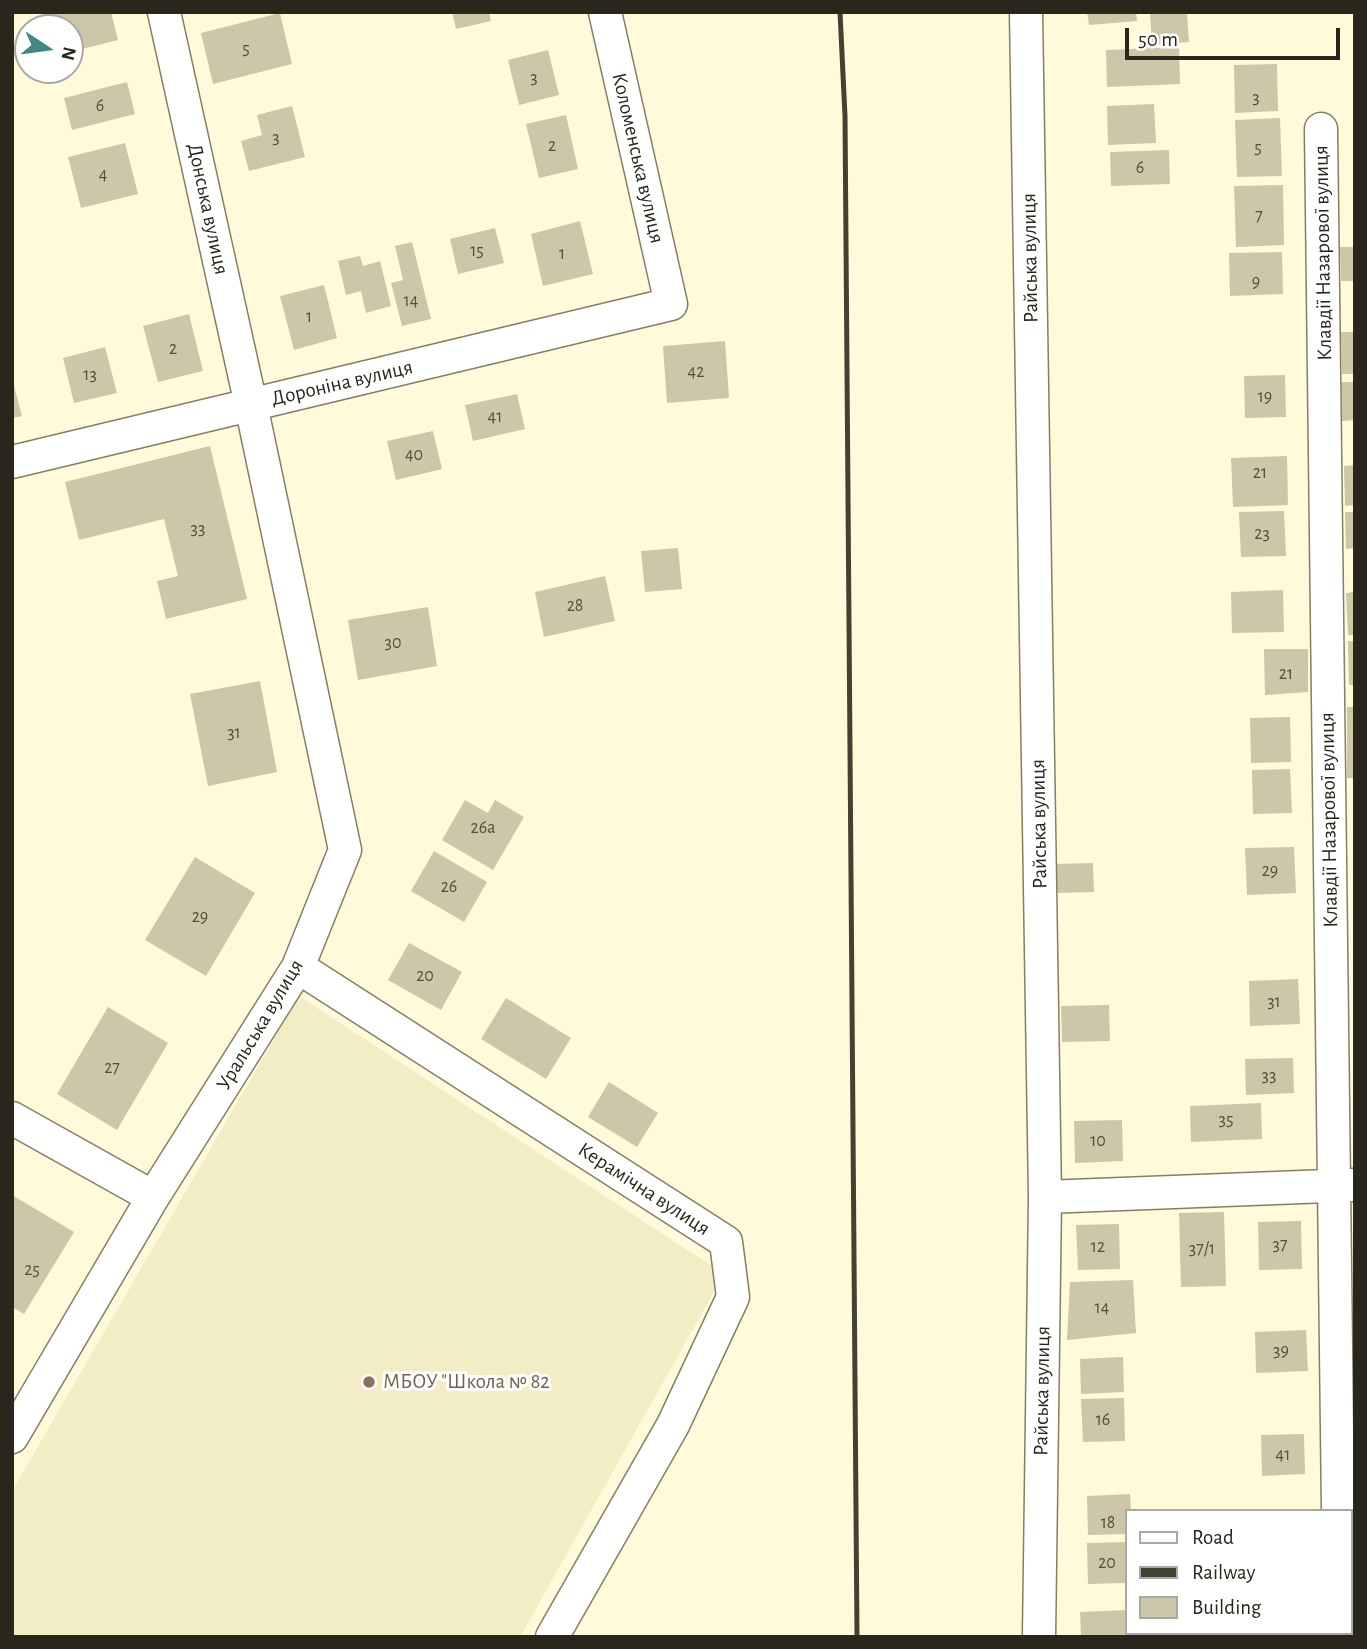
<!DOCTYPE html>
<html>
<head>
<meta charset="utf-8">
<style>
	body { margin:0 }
	#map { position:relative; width:1367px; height:1649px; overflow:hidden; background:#fffada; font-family:"Alegreya Sans",sans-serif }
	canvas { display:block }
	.frame { position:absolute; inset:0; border:14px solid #29271b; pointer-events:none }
	.legend { position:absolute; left:1125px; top:1509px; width:228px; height:126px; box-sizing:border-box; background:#fff; border:2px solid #a9a9a4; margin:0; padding:9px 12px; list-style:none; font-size:21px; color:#29271b }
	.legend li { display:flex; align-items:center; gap:14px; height:35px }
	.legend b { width:35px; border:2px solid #a9a9a4 }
	.north { position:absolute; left:14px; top:14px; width:70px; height:70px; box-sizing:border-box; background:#fff; border:2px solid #a9a9a4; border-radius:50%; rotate:103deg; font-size:19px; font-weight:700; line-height:28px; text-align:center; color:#29271b }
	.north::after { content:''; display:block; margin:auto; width:24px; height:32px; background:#418885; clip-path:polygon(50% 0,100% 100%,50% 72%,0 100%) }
	.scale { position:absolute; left:1125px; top:28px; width:215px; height:32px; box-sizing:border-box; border:4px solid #29271b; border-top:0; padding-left:9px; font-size:21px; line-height:24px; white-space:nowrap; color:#29271b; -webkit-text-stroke:5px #fff; paint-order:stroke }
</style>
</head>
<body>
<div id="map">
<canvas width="1367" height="1649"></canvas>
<div class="frame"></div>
<ul class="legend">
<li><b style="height:9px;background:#fff"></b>Road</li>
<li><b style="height:9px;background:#434132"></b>Railway</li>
<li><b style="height:19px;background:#ccc7a8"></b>Building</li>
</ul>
<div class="north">N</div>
<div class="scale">50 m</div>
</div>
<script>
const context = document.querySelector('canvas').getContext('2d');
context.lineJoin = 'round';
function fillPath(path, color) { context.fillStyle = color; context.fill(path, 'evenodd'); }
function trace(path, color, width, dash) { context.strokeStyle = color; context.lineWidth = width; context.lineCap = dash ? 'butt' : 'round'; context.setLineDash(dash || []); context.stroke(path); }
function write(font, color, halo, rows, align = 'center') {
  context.font = font + ' "Alegreya Sans",sans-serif'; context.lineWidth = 6; context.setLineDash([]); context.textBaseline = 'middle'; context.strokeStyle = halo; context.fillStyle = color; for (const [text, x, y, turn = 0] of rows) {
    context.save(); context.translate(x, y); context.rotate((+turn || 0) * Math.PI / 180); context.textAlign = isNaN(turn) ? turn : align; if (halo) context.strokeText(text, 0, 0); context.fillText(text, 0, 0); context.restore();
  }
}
const built = new Path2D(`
	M 299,996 L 724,1274 L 520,1637 L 12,1637 L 12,1491 Z`);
const building = new Path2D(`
	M 43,12 L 111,12 L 118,40 L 70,52 L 70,28 L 47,28 Z
	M 452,12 L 489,12 L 491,21 L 456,29 Z
	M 1087,12 L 1136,12 L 1137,21 L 1089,25 Z
	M 1150,12 L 1187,12 L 1189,42 L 1152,45 Z
	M 280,13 L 292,64 L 213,84 L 201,33 Z
	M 1179,47 L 1180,84 L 1107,87 L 1106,50 Z
	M 548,50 L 559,95 L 519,105 L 508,60 Z
	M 1277,64 L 1278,111 L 1235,113 L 1234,65 Z
	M 127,82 L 135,114 L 72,130 L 64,98 Z
	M 1154,104 L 1156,143 L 1108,145 L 1107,106 Z
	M 292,106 L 305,157 L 249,171 L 241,141 L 262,135 L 257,115 Z
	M 566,115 L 578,169 L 539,178 L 526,124 Z
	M 1280,118 L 1282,176 L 1237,177 L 1235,120 Z
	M 125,143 L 138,194 L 81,208 L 68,157 Z
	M 1169,150 L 1170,184 L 1111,186 L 1110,152 Z
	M 1283,185 L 1284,245 L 1236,247 L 1234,186 Z
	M 580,221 L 593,274 L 543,286 L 531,234 Z
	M 495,228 L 504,263 L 458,274 L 450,239 Z
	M 412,242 L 431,319 L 402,326 L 391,283 L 403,280 L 395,246 Z
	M 1340,247 L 1355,247 L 1355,281 L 1341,281 Z
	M 1282,252 L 1283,294 L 1230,296 L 1229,253 Z
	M 360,256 L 363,266 L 380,261 L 391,306 L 366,313 L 361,291 L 346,295 L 338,261 Z
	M 324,285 L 337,338 L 294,350 L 280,296 Z
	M 189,314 L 203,371 L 158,382 L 143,326 Z
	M 1341,332 L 1355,332 L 1355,374 L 1342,374 Z
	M 725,341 L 729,398 L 667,403 L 663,346 Z
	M 105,347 L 117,393 L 74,403 L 63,358 Z
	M 1285,375 L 1286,417 L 1245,418 L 1244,376 Z
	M 12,378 L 22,416 L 12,418 Z
	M 1341,382 L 1355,382 L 1355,420 L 1342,421 Z
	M 517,394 L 525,429 L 473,441 L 465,405 Z
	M 433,431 L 442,469 L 396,480 L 387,441 Z
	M 210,446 L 247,599 L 166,619 L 157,581 L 178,576 L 164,519 L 79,540 L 65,482 Z
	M 1287,456 L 1288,505 L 1233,507 L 1231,458 Z
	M 1355,465 L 1355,505 L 1345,506 L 1344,466 Z
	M 1284,511 L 1286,556 L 1241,557 L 1239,512 Z
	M 1345,512 L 1355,512 L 1355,548 L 1346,549 Z
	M 678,548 L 682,589 L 645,592 L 641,551 Z
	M 605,576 L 615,621 L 544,637 L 535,592 Z
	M 1283,590 L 1284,632 L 1232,633 L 1231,592 Z
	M 1355,592 L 1355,635 L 1348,635 L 1346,593 Z
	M 428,607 L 437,666 L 358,680 L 348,620 Z
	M 1348,641 L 1355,641 L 1355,685 L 1349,685 Z
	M 1264,649 L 1308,649 L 1308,692 L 1265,695 Z
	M 260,681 L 277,772 L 208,786 L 190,694 Z
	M 1347,707 L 1355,707 L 1355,778 L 1347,778 Z
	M 1290,717 L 1291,762 L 1251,763 L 1250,718 Z
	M 1290,769 L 1292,813 L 1253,814 L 1252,770 Z
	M 465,800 L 488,813 L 495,800 L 524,817 L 493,870 L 442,840 Z
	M 1294,847 L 1296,893 L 1247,895 L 1245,848 Z
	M 434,851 L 487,882 L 464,922 L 411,891 Z
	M 195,857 L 255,893 L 206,976 L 145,940 Z
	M 1093,863 L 1094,892 L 1054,893 L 1053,864 Z
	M 409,943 L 462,972 L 441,1010 L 388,980 Z
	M 1298,979 L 1300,1024 L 1250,1026 L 1249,981 Z
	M 506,998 L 571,1038 L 546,1079 L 481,1039 Z
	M 1109,1005 L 1110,1041 L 1062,1042 L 1061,1006 Z
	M 108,1007 L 168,1043 L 117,1130 L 57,1094 Z
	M 1293,1058 L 1294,1093 L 1246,1095 L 1245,1059 Z
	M 609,1082 L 658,1113 L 637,1147 L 588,1117 Z
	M 1261,1103 L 1262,1139 L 1191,1142 L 1190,1106 Z
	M 1122,1120 L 1123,1161 L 1075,1163 L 1074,1121 Z
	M 12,1195 L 74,1232 L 24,1314 L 12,1307 Z
	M 1224,1212 L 1226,1286 L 1181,1287 L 1179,1213 Z
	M 1301,1221 L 1302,1269 L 1259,1270 L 1258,1222 Z
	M 1119,1224 L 1120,1269 L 1078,1270 L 1076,1225 Z
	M 1133,1280 L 1136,1333 L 1067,1340 L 1070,1282 Z
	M 1306,1330 L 1308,1371 L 1256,1373 L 1255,1332 Z
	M 1123,1357 L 1124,1392 L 1081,1394 L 1080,1359 Z
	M 1124,1398 L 1125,1441 L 1083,1442 L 1081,1399 Z
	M 1304,1434 L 1305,1474 L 1262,1476 L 1261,1435 Z
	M 1130,1494 L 1131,1511 L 1127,1511 L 1127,1534 L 1088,1535 L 1087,1496 Z
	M 1127,1542 L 1127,1583 L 1088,1584 L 1087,1543 Z
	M 1126,1610 L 1126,1637 L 1081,1637 L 1080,1612 Z`);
const street = new Path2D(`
	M 1026,12 L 1045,1197 L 1039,1637
	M 1321,129 L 1338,1511
	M 12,462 L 671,304 L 605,12
	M 298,967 L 726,1242 L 733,1297 L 673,1425 L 552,1637
	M 12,1118 L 153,1197
	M 1045,1197 L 1353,1185
	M 12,1437 L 153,1197 L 298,967 L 345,850 L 251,405 L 164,12
	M 1340,1633 L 1340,1637`);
const rail = new Path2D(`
	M 840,12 L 845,116 L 857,1637`);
const markers = [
	[369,1382,7,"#8d6e63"]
];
const numberNames = [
	["5",246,49],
	["3",534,78],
	["3",1256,98],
	["6",100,106],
	["3",276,138],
	["2",552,146],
	["5",1258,148],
	["6",1140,168],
	["4",103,175],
	["7",1259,216],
	["15",477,251],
	["1",562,254],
	["9",1256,282],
	["14",411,301],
	["1",309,317],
	["2",173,349],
	["42",696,372],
	["13",90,375],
	["19",1265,397],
	["41",495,417],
	["40",414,455],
	["21",1260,473],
	["33",198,529],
	["23",1262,534],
	["28",575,606],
	["30",393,643],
	["21",1286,674],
	["31",234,733],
	["26а",483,828],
	["29",1270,871],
	["26",449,887],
	["29",200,917],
	["20",425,976],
	["31",1274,1002],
	["27",112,1068],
	["33",1269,1076],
	["35",1226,1120],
	["10",1098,1141],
	["37",1280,1245],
	["12",1098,1247],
	["37/1",1202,1249],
	["25",32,1270],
	["14",1102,1308],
	["39",1281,1351],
	["16",1103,1420],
	["41",1283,1455],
	["18",1108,1523],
	["20",1107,1563]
];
const streetNames = [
	["Коломенська вулиця",638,158,77],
	["Донська вулиця",208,209,78],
	["Клавдії Назарової вулиця",1323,253,-91],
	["Райська вулиця",1030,258,-91],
	["Дороніна вулиця",342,383,-13],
	["Клавдії Назарової вулиця",1329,820,-91],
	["Райська вулиця",1039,824,-91],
	["Уральська вулиця",260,1025,-59],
	["Керамічна вулиця",644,1189,33],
	["Райська вулиця",1042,1391,-89]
];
const educationNames = [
	["МБОУ \"Школа № 82",383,1382]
];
fillPath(built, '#f3edc6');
fillPath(building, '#ccc7a8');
trace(street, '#847f63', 35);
trace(street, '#fff', 32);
trace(rail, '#434132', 5);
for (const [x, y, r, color] of markers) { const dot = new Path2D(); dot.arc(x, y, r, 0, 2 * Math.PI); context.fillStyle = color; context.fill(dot); trace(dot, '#fff', 2.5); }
write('18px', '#524f3e', null, numberNames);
write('21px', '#29271b', '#fff', streetNames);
write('21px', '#785e54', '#fff', educationNames, 'left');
</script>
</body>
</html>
